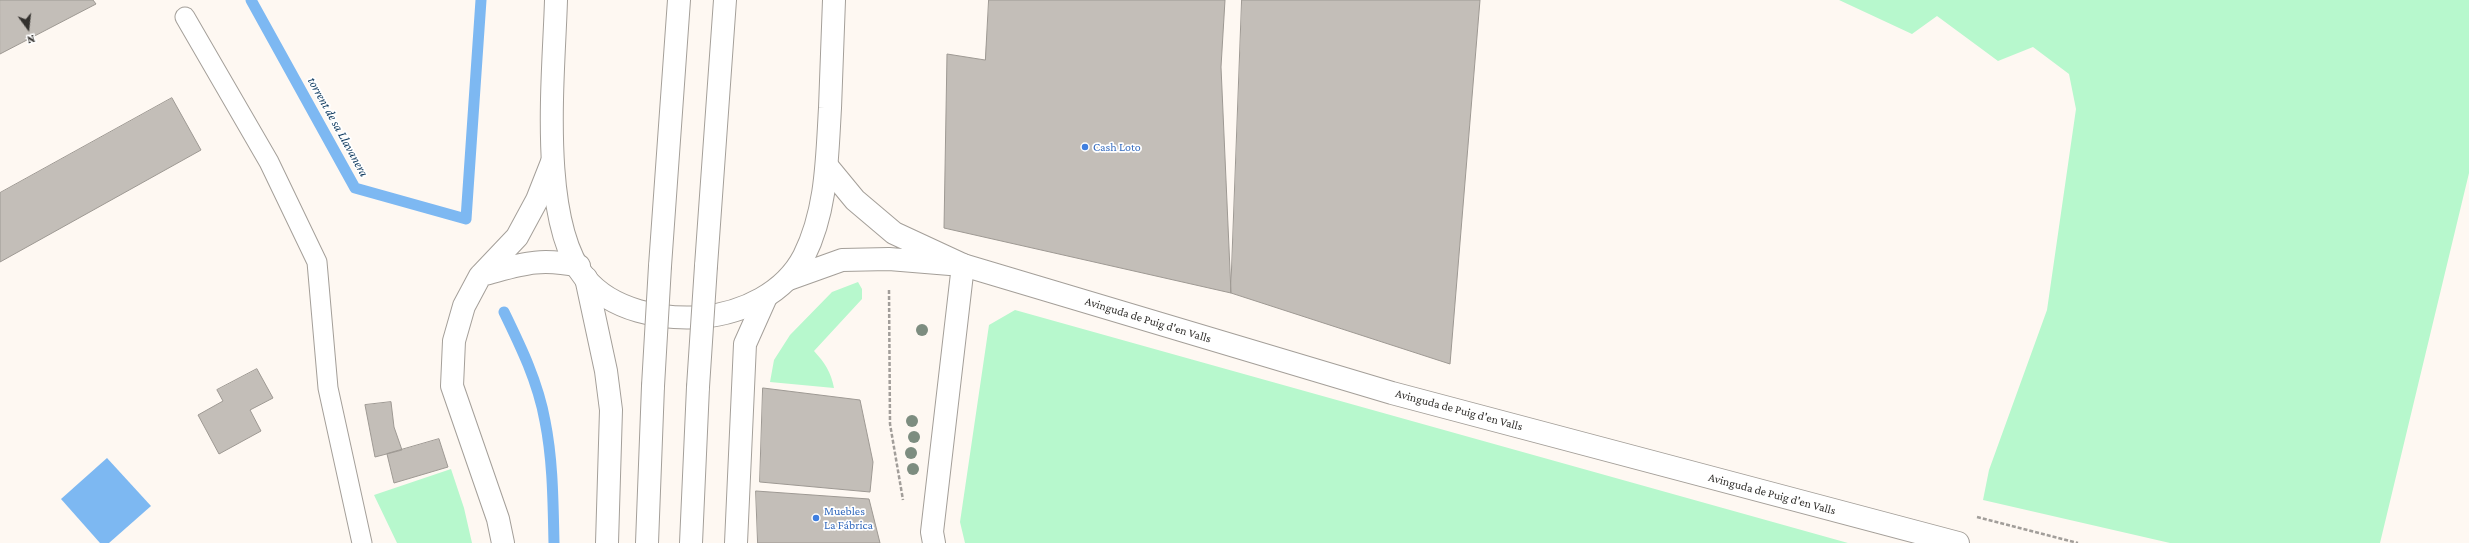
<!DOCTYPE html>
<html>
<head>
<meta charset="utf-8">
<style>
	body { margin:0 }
	#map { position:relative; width:2469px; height:543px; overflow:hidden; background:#fef8f2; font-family:"Crimson Pro",serif }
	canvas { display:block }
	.north { position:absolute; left:8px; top:8px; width:40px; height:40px; -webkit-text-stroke:3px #fff; paint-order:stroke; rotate:165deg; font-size:11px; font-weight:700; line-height:16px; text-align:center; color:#33312e }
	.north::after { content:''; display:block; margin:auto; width:14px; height:18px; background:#33312e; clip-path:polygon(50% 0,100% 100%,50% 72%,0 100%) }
</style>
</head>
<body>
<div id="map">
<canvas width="2469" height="543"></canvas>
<div class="north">N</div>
</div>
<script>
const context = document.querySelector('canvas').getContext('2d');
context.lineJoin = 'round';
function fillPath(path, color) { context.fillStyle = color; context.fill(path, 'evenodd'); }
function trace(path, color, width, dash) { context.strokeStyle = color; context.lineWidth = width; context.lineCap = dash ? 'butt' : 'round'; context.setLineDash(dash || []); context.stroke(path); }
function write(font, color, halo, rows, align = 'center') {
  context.font = font + ' "Crimson Pro",serif'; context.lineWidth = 3.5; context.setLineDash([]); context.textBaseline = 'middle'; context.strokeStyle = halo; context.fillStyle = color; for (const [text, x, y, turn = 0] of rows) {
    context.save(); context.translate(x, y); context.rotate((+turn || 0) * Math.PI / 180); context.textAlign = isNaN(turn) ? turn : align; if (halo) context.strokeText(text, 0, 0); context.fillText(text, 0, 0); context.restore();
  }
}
const green = new Path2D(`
	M 1839,0 L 2469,0 L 2469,173 L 2380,543 L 2170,543 L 1983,500 L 1989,470 L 2047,310 L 2076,109 L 2069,74 L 2033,47 L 1998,61 L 1937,16 L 1912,34 Z
	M 858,282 L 862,289 L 862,299 L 814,351 C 825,363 831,372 834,388 L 770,382 L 774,360 L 790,335 L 832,292 Z
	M 1015,310 L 1848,543 L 965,543 L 960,522 L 989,325 Z
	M 451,469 L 464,508 L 472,543 L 397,543 L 374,495 Z`);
const water = new Path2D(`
	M 107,458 L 151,506 L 109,543 L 100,543 L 61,499 Z`);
const stream = new Path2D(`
	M 251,0 L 355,188 L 466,219 L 481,0
	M 504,312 C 521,347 538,382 545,421 C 553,461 553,502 554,543`);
const building = new Path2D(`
	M 0,0 L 93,0 L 96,4 L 0,54 Z
	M 989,0 L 1225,0 L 1221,67 L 1231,293 L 944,228 L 947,54 L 985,60 Z
	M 1242,0 L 1480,0 L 1450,364 L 1231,293 Z
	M 172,98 L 201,150 L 0,262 L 0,193 Z
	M 257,369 L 273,398 L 250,410 L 261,431 L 219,454 L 198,415 L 223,401 L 217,390 Z
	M 763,388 L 860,400 L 873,462 L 870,492 L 760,482 Z
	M 391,402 L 394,427 L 402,450 L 375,457 L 365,405 Z
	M 439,439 L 448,467 L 394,483 L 387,454 Z
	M 756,491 L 869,499 L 880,543 L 758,543 Z`);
const path = new Path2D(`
	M 889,290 L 890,424 L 903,500
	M 1977,517 L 2078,543`);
const service = new Path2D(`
	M 185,17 L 269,162 L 317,262 L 328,388 L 362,543`);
const minor = new Path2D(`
	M 934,543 L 932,532 L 963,265`);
const tertiary = new Path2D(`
	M 827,166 L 855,200 L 894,233 L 963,265 L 1392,393 L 1958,543
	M 481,275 C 520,265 537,257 579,266
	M 789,279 L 842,260 L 889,259 L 950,264
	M 503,543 L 498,519 L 452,386 L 454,341 L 464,306 L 480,276 L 517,237 L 537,200 L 552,162`);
const secondary = new Path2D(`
	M 556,0 C 554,73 538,220 585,278 C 612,311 662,320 702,317 C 743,313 785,293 804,256 C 827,210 827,158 830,108 C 831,72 833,36 834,0`);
const trunk = new Path2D(`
	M 660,266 L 679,0
	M 706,266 L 725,0
	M 586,278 L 606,371 L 611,410 L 607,543
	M 647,543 L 653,386
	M 691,543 L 698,387
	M 736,543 L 745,344 L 766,297`);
const trunkBridge = new Path2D(`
	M 653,386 L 660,266
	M 698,387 L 706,266`);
const trees = [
	[922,330],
	[912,421],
	[914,437],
	[911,453],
	[913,469]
];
const markers = [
	[1085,147,4,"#3f7fe0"],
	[816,518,4,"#3f7fe0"]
];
const shopNames = [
	["Cash Loto",1093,147],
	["Muebles",824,511],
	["La Fábrica",824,525]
];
const streetNames = [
	["Avinguda de Puig d'en Valls",1148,320,17],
	["Avinguda de Puig d'en Valls",1459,410,15],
	["Avinguda de Puig d'en Valls",1772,494,15]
];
const waterNames = [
	["torrent de sa Llavanera",338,127,61]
];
fillPath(green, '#b7f8cd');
fillPath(water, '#7db8f2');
trace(stream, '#7db8f2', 11);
fillPath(building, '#c3beb8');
trace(building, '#9e9993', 1);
trace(service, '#a49f99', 21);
trace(minor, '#a49f99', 24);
trace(tertiary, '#a49f99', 24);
trace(secondary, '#a49f99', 24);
trace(trunk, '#a49f99', 24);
trace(path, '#a29e9a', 2.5, [4, 2]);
trace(service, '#fff', 19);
trace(minor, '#fff', 22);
trace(tertiary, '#fff', 22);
trace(secondary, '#fff', 22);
trace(trunk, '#fff', 22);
trace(trunkBridge, '#a49f99', 24, []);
trace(trunkBridge, '#fff', 22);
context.fillStyle = '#7d8d80';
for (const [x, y] of trees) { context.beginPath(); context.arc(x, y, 6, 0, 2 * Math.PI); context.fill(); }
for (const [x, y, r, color] of markers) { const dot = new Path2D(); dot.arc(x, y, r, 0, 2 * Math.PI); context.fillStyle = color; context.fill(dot); trace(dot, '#fff', 1.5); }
write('12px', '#366cbe', '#fff', shopNames, 'left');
write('12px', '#33312e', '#fff', streetNames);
write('italic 13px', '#123d62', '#fff', waterNames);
</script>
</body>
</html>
